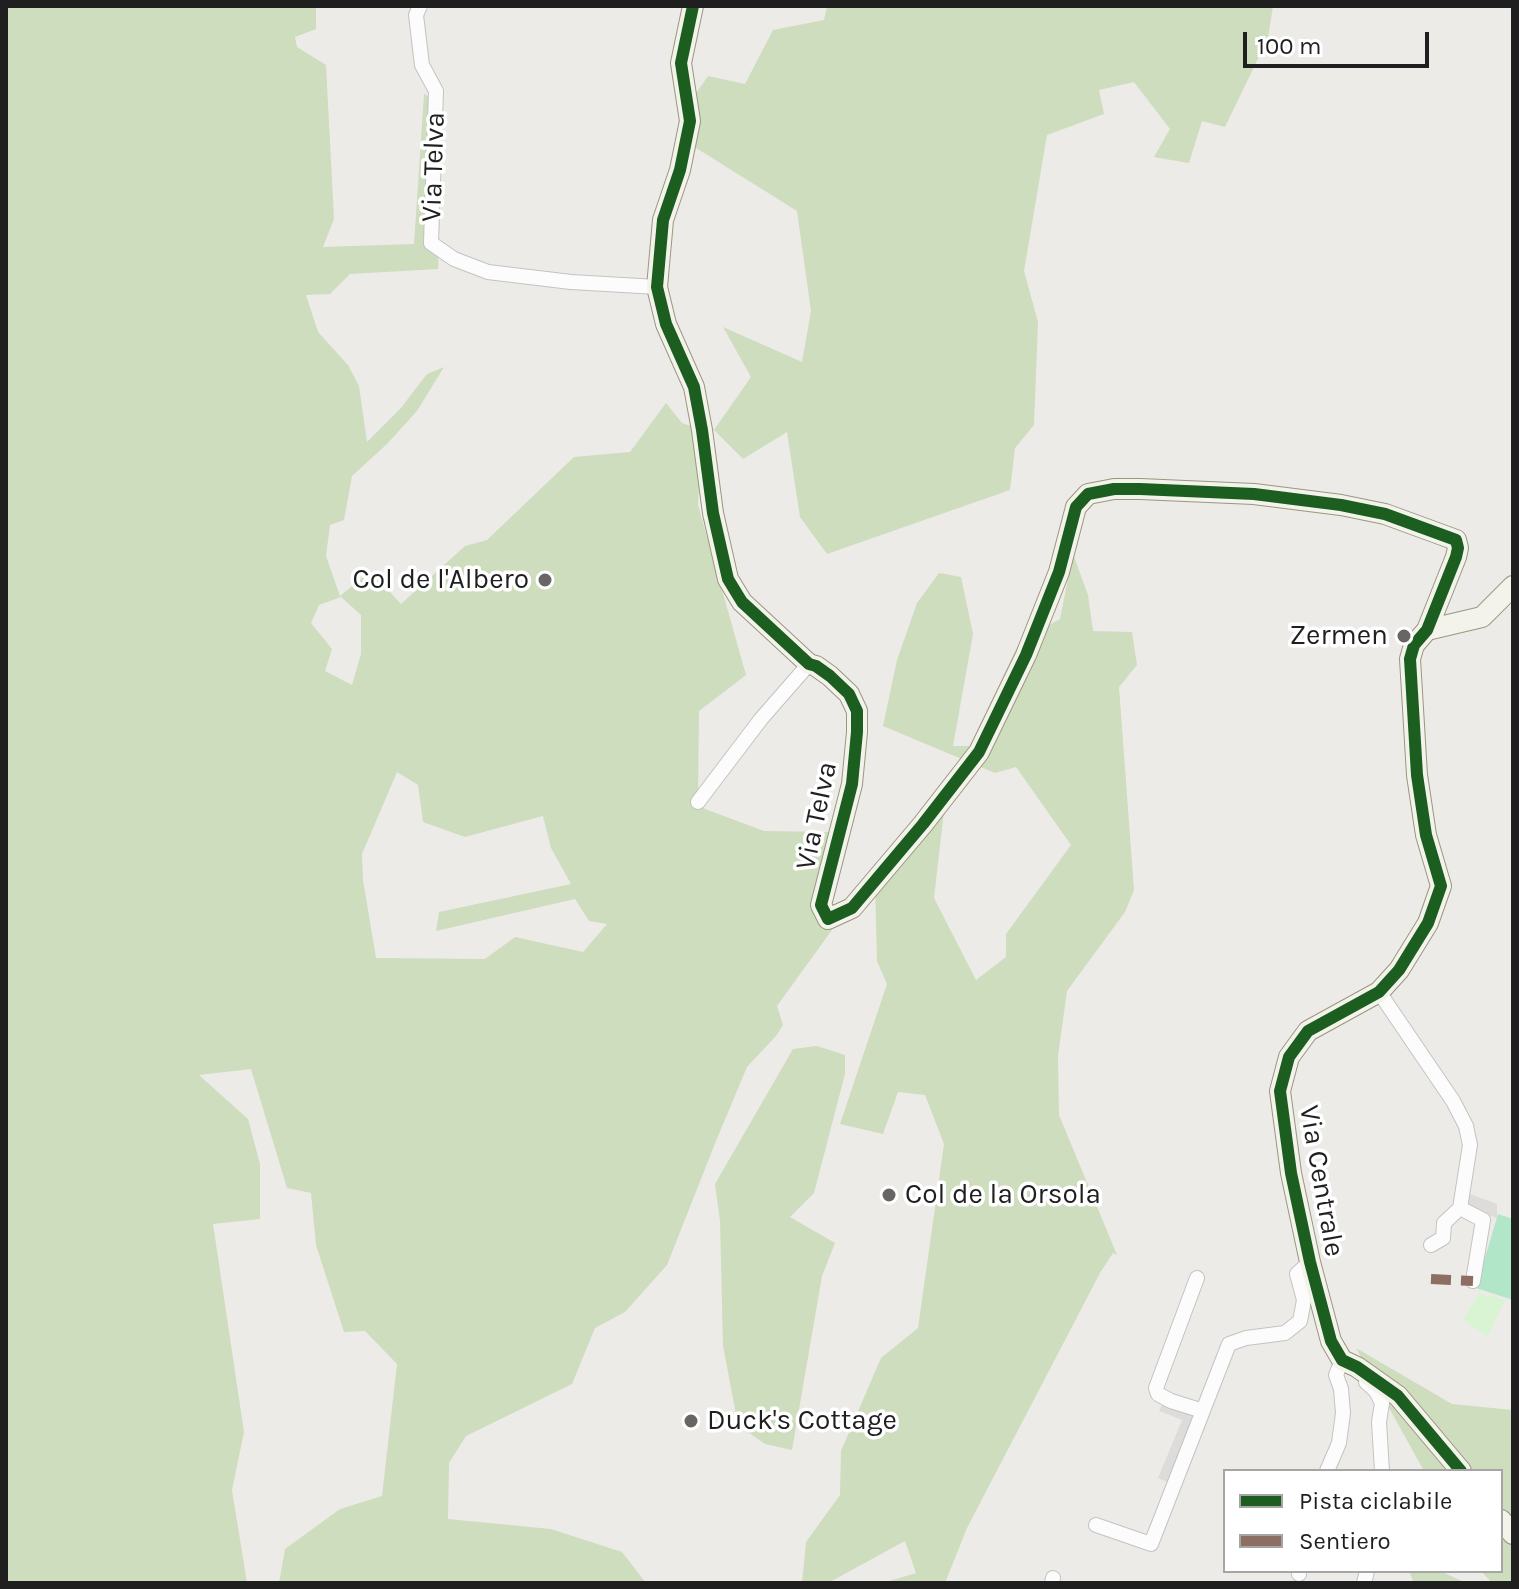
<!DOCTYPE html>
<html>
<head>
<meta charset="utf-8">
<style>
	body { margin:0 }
	#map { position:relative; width:1519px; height:1589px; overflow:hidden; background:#edebe8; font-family:Karla,sans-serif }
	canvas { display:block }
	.frame { position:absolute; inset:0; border:8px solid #1f1f1f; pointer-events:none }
	.legend { position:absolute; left:1223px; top:1469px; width:280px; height:104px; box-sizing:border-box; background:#fff; border:2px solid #a5a5a5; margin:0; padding:10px 14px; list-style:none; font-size:24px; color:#1f1f1f }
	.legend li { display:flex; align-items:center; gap:16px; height:40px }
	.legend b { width:40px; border:2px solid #a5a5a5 }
	.scale { position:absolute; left:1243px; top:32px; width:186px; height:36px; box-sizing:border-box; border:4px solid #1f1f1f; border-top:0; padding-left:10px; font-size:24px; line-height:28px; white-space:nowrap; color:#1f1f1f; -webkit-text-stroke:6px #fff; paint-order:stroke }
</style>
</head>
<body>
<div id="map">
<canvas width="1519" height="1589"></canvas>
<div class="frame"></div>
<ul class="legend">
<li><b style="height:10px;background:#1b5e20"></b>Pista ciclabile</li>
<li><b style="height:10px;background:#8d6e63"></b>Sentiero</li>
</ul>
<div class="scale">100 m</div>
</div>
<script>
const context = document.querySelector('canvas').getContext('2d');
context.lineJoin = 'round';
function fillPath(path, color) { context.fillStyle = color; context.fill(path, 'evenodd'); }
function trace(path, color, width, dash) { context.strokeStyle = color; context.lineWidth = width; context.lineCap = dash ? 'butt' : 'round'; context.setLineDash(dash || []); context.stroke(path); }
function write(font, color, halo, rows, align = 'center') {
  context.font = font + ' Karla,sans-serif'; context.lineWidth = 7; context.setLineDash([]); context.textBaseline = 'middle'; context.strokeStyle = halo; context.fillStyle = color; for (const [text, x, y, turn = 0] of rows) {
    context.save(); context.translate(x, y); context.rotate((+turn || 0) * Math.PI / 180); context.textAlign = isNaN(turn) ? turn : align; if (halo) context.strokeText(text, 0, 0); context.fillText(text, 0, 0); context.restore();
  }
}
const forest = new Path2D(`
	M 6,6 L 316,6 L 316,29 L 295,37 L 297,47 L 326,65 L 334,219 L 323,247 L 414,244 L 424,94 L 443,105 L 438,269 L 350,274 L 330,294 L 306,295 L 318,332 L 348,365 L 359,386 L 367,442 L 400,409 L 427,374 L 444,367 L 417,411 L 387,444 L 352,476 L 344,520 L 330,525 L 326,556 L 340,596 L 371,571 L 401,604 L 465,546 L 487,540 L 574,457 L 630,452 L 666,403 L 682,423 L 702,430 L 698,505 L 746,675 L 699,711 L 698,802 L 705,809 L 764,831 L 831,832 L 816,902 L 832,930 L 777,1006 L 783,1025 L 776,1036 L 747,1067 L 716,1141 L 667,1265 L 625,1312 L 595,1328 L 572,1384 L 466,1436 L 449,1463 L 448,1519 L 551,1529 L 622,1552 L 646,1583 L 279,1583 L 285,1549 L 340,1509 L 382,1496 L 397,1364 L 365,1331 L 344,1332 L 316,1245 L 311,1193 L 287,1188 L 251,1069 L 199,1075 L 248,1119 L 260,1164 L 260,1219 L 213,1224 L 244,1432 L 232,1490 L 247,1583 L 6,1583 ZM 341,597 L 361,615 L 361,654 L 352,685 L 325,671 L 332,649 L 311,623 L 319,605 ZM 397,772 L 418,785 L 423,822 L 465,837 L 543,816 L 551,848 L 571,884 L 439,912 L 436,931 L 575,899 L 589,921 L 607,924 L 583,952 L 515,937 L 485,959 L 376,958 L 363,880 L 362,854 Z
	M 827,6 L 1273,6 L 1268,38 L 1225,127 L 1202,121 L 1189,163 L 1154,157 L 1170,129 L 1134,82 L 1099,90 L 1104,114 L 1047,135 L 1024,271 L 1038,322 L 1034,425 L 1015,448 L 1010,490 L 827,554 L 800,517 L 787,432 L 743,459 L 714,430 L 751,377 L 723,327 L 802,362 L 811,311 L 797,211 L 693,146 L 694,96 L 708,76 L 745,84 L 773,30 L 824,20 Z
	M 1073,554 L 1088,595 L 1093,631 L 1132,632 L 1137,665 L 1119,687 L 1134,890 L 1125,912 L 1067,991 L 1058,1056 L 1059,1115 L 1117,1255 L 1113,1253 L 1100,1273 L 967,1528 L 945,1583 L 883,1583 L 916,1573 L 905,1541 L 828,1583 L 802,1583 L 806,1542 L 840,1495 L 841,1451 L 881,1358 L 918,1328 L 944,1144 L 925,1095 L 898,1092 L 883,1134 L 840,1124 L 887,984 L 877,961 L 875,882 L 946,793 L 934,898 L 976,980 L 1006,957 L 1006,934 L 1071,845 L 1016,767 L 995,773 L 883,726 L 897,660 L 917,603 L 939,573 L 961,577 L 973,634 L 953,746 L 970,746 L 1020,641 L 1060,619 Z
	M 817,1046 L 845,1055 L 845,1074 L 814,1193 L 790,1217 L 835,1243 L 822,1276 L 792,1450 L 765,1444 L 738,1425 L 723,1346 L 720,1221 L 715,1184 L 793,1049 Z
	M 1356,1348 L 1452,1404 L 1513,1410 L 1513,1583 L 1492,1583 L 1481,1571 L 1501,1571 L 1501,1471 L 1424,1471 Z
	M 1409,1571 L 1440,1571 L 1466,1583 L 1414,1583 Z`);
const park = new Path2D(`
	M 1479,1293 L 1505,1300 L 1487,1337 L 1463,1319 Z`);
const pitch = new Path2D(`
	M 1498,1214 L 1513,1219 L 1513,1300 L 1476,1288 Z`);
const parking = new Path2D(`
	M 1467,1193 L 1497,1204 L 1497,1218 L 1466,1206 Z
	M 1164,1400 L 1198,1412 L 1170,1483 L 1158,1478 L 1182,1420 L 1159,1411 Z`);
const street = new Path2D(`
	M 420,6 L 416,15 L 422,65 L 436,91 L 431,243 L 454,259 L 488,272 L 571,282 L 657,287
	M 698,802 L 761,719 L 809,664
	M 1379,992 L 1453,1101 L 1466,1126 L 1470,1145 L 1460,1208 L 1444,1223 L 1443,1238 L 1431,1245
	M 1460,1208 L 1483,1220 L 1473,1281
	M 1197,1278 L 1156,1388 L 1158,1394 L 1171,1401 L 1203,1411
	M 1366,1382 L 1376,1391 L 1382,1403 L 1379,1422 L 1382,1471
	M 1327,1471 L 1339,1443 L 1343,1413 L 1341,1389 L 1336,1375 L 1342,1360
	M 1096,1525 L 1151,1544 L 1229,1344 L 1246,1338 L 1285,1333 L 1300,1321 L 1304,1300 L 1297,1274 L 1310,1262
	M 1299,1571 L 1299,1574
	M 1052,1583 L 1053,1578
	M 1364,1583 L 1367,1571`);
const secondary = new Path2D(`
	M 693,6 L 681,63 L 690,121 L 680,170 L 663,220 L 657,287 L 666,324 L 694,387 L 702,430 L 713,513 L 728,579 L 742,602 L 809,664 L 816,666 L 830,676 L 849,694 L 857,711 L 857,732 L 852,784 L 821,905 L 828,919 L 852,908 L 923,824 L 979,752 L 1026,655 L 1059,572 L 1076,507 L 1088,494 L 1114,489 L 1140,489 L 1254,494 L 1341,505 L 1385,514 L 1456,540 L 1458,548 L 1456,557 L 1427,630 L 1414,645 L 1410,659 L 1417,775 L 1426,835 L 1441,886 L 1428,923 L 1399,970 L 1379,992 L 1308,1031 L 1289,1057 L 1280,1091 L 1291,1173 L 1310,1262 L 1331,1341 L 1342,1360 L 1357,1367 L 1398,1396 L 1461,1471
	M 1427,630 L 1482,617 L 1513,586
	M 1501,1520 L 1513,1534`);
const quiet = new Path2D(`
	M 1431,1279 L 1473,1281`);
const cycleway = new Path2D(`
	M 693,6 L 681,63 L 690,121 L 680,170 L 663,220 L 657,287 L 666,324 L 694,387 L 702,430 L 713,513 L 728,579 L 742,602 L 809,664 L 816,666 L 830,676 L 849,694 L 857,711 L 857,732 L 852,784 L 821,905 L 828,919 L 852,908 L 923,824 L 979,752 L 1026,655 L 1059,572 L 1076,507 L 1088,494 L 1114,489 L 1140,489 L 1254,494 L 1341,505 L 1385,514 L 1456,540 L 1458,548 L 1456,557 L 1427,630 L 1414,645 L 1410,659 L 1417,775 L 1426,835 L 1441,886 L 1428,923 L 1399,970 L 1379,992 L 1308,1031 L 1289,1057 L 1280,1091 L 1291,1173 L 1310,1262 L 1331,1341 L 1342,1360 L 1357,1367 L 1398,1396 L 1461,1471`);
const markers = [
	[545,580,8,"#676665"],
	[1404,636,8,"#676665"],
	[889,1195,8,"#676665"],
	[691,1421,8,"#676665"]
];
const streetNames = [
	["Via Telva",434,167,-88],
	["Via Telva",817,816,-78],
	["Via Centrale",1321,1181,80]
];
const poiNames = [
	["Col de l'Albero",529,580],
	["Zermen",1388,636],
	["Col de la Orsola",905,1195,"left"],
	["Duck's Cottage",707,1421,"left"]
];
fillPath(forest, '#cdddbd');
fillPath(park, '#d8f4d3');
fillPath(pitch, '#b2e6c8');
fillPath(parking, '#dddcdb');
trace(street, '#c4c3c2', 16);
trace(secondary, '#99977f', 22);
trace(street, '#fcfcfc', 14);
trace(secondary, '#f4f3eb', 20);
trace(quiet, '#8d6e63', 10, [20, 10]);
trace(cycleway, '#1b5e20', 12);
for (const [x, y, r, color] of markers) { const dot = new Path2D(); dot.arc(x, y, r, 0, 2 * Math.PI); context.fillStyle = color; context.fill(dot); trace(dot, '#fff', 3); }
write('28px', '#1f1f1f', '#fff', streetNames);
write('28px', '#1f1f1f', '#fff', poiNames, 'right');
</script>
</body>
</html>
